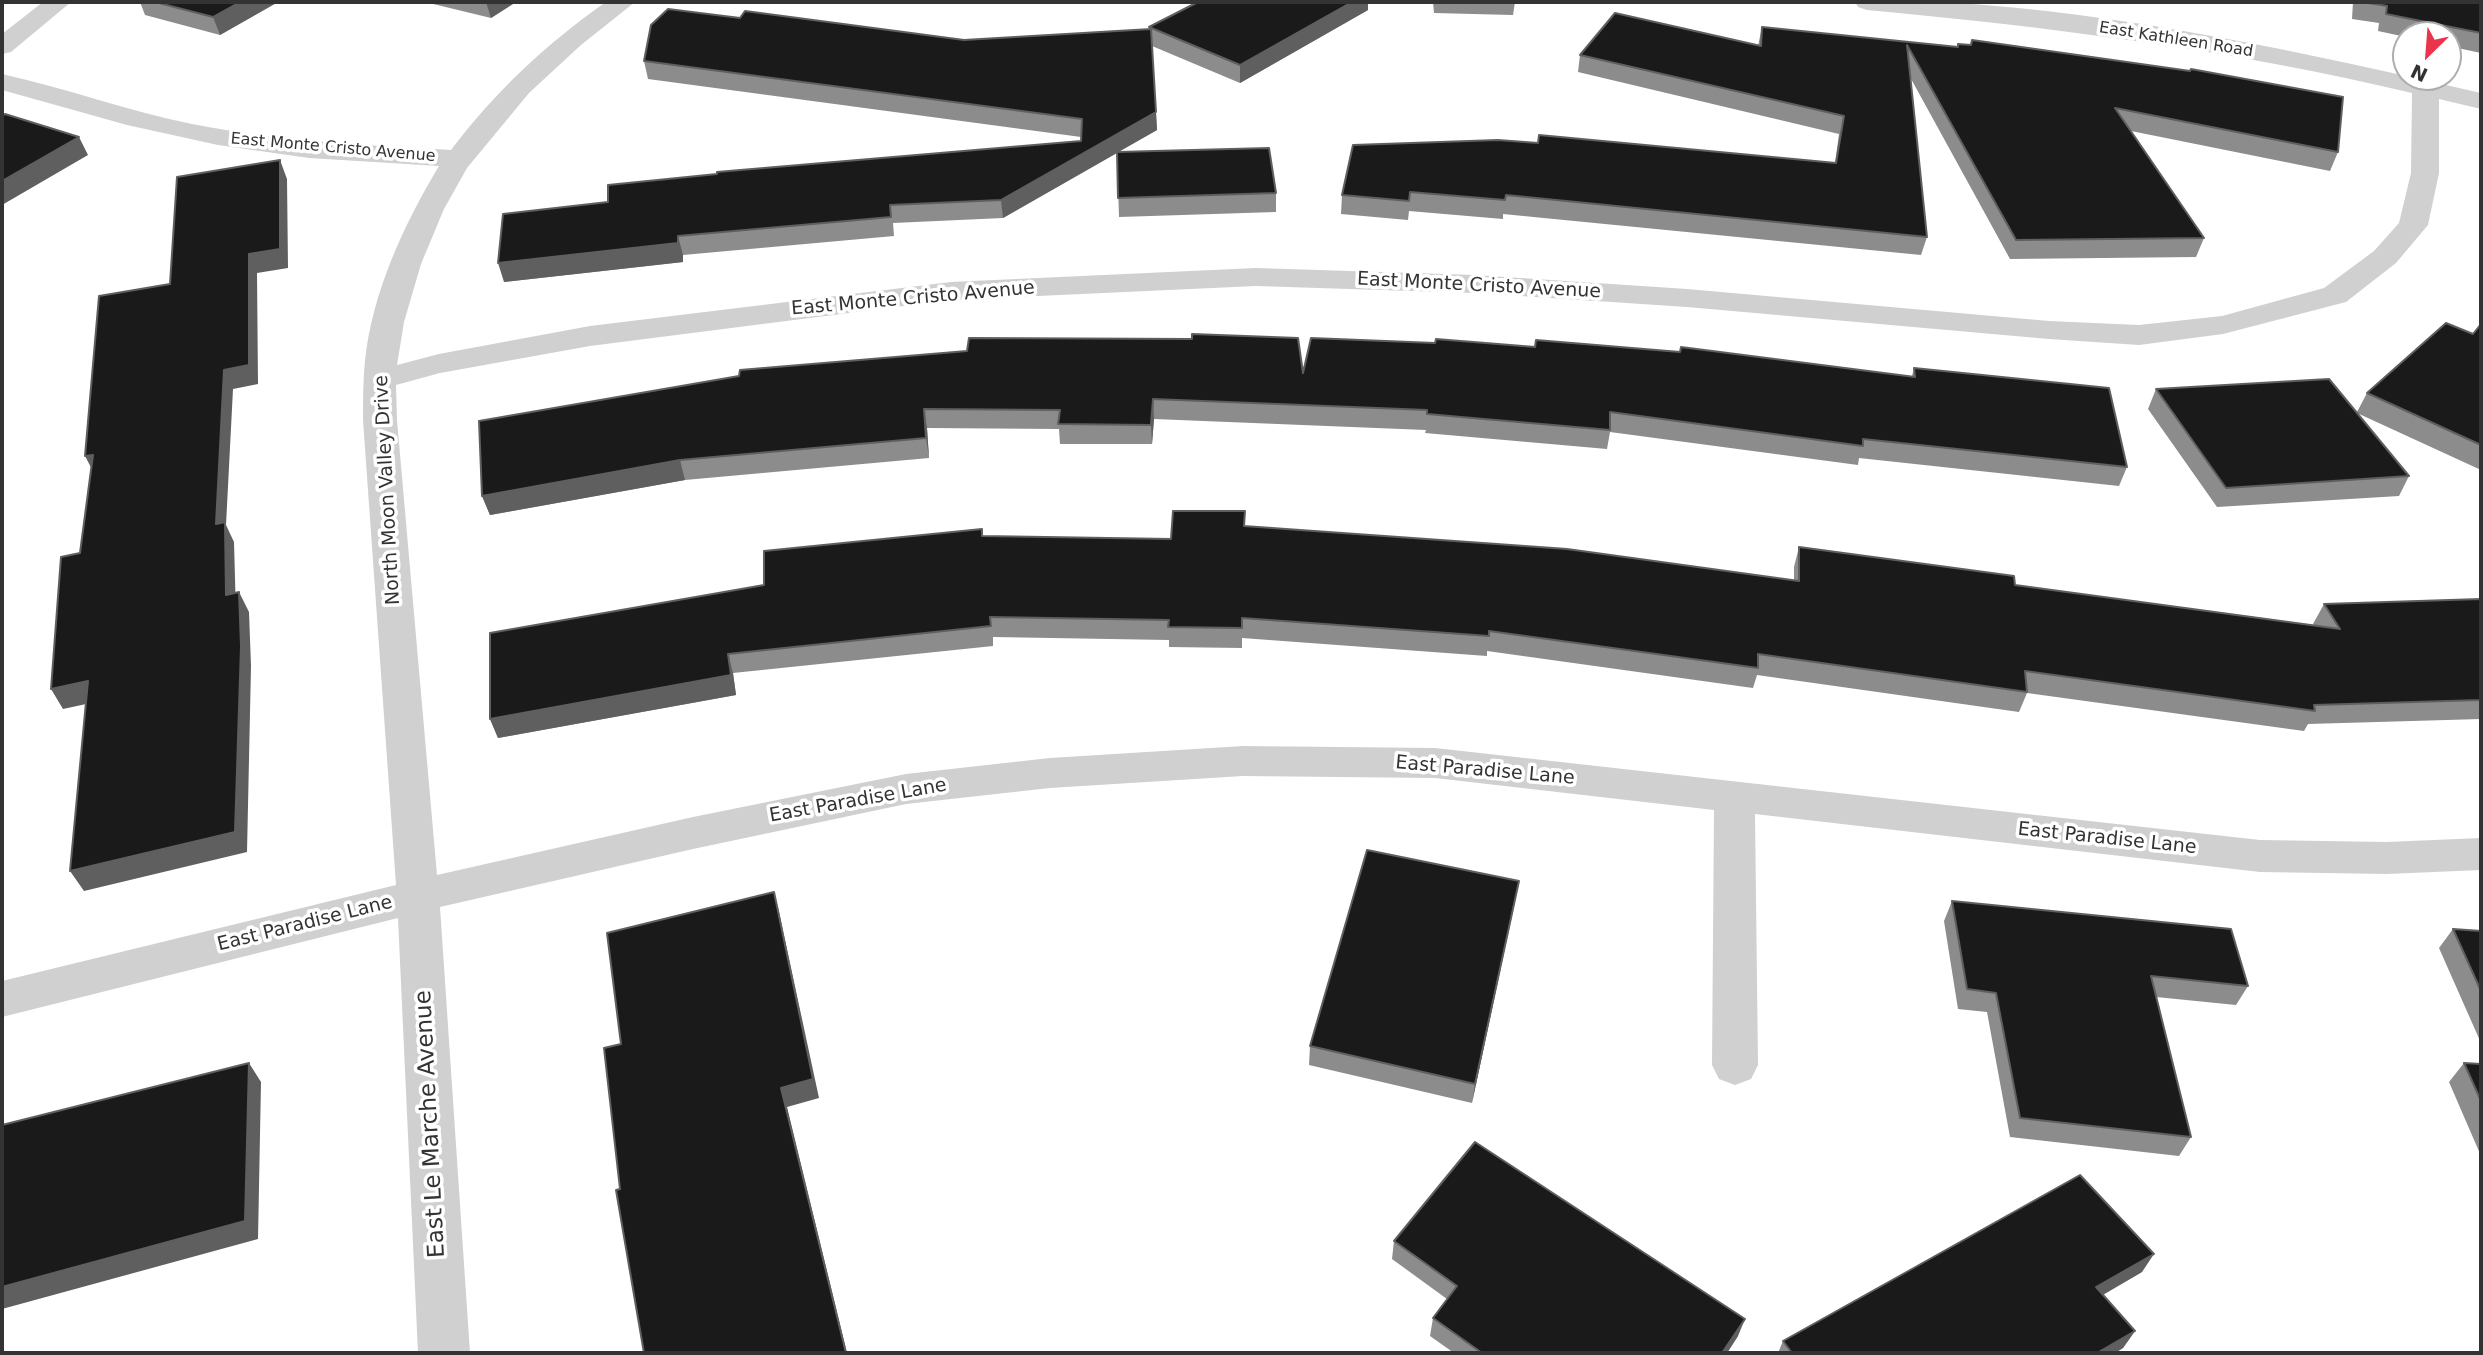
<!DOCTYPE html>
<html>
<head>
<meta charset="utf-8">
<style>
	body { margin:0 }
	#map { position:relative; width:2483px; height:1355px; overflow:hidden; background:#fff; font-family:"DejaVu Sans",sans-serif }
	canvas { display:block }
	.frame { position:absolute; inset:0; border:4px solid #333; pointer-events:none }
	.north { position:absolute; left:2392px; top:21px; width:70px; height:70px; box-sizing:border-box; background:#fff; border:2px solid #adadad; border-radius:50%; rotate:205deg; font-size:19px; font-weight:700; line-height:28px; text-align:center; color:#333 }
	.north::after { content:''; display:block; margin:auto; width:24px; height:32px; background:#ea344d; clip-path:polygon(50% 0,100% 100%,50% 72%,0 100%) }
</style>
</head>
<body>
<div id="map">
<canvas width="2483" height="1355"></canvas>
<div class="frame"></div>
<div class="north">N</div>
</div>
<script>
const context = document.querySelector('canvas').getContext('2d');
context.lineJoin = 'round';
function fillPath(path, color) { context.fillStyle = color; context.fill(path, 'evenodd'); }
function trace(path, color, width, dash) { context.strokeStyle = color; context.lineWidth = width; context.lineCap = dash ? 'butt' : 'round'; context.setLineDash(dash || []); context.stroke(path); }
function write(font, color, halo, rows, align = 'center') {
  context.font = font + ' "DejaVu Sans",sans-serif'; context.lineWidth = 7; context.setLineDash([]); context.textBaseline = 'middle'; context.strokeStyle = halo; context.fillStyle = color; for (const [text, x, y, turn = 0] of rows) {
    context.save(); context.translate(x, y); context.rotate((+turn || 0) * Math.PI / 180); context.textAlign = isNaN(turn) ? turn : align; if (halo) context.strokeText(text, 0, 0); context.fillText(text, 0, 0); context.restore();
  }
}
const minor = new Path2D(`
	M 43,2 L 71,2 L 11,52 L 2,54 L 2,34 Z
	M 606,2 L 635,2 L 581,45 L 529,93 L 467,168 L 444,209 L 421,264 L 404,322 L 397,365 L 439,354 L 590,326 L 951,282 L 1256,268 L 1475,275 L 1687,289 L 2049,321 L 2139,325 L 2222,316 L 2324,288 L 2374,251 L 2399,223 L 2411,173 L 2412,93 C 2232,50 2050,27 1867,10 L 1858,7 L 1855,2 C 1884,2 1915,0 1945,2 C 2126,13 2307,53 2481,93 L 2481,109 L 2439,99 L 2439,173 L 2428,225 L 2396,263 L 2346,302 L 2223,334 L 2139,345 L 2049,339 L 1687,307 L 1475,293 L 1256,286 L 951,300 L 590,346 L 440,373 L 396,385 L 397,420 L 437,875 L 693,817 L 906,774 L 1050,758 L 1243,746 L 1435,748 L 2260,840 L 2387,842 L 2481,838 L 2481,870 L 2387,874 L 2260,872 L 1755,814 L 1758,1065 L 1751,1079 L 1735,1085 L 1719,1079 L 1712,1065 L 1714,810 L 1435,778 L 1243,776 L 1050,788 L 906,804 L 693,849 L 440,907 L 470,1353 L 418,1353 L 398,918 L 2,1017 L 2,981 L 396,885 L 363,420 C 363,400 363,380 365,361 C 372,293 404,224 439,166 L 309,158 L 218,145 L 127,125 L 2,90 L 2,74 C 66,88 128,111 192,124 C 278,141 364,145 451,150 C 494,93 547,43 606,2 Z`);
const wall = new Path2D(`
	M 140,2 L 278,2 L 220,35 L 145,15 Z
	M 425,2 L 516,2 L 491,18 Z
	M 1433,2 L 1515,2 L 1513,15 L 1434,13 Z
	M 2353,2 L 2481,2 L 2481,53 L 2448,46 L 2448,35 L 2406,35 L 2406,37 L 2378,31 L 2379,23 L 2352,19 Z
	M 1368,10 L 1240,83 L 1152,46 L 1157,130 L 1118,152 L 1276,193 L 1276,212 L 1119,217 L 1117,153 L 1003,218 L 893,223 L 894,236 L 683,255 L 683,262 L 504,282 L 608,202 L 1081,141 L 1081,137 L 648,79 L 644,61 L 740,18 L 964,40 L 1150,29 L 1149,27 Z
	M 1762,27 L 1957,47 L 1970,45 L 1972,40 L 2338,152 L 2330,171 L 2131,131 L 2204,238 L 2196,257 L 2010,259 L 1910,77 L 1927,237 L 1921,255 L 1503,214 L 1503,219 L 1409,211 L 1408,220 L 1341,214 L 1342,195 L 1835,163 L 1839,134 L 1578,72 L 1580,55 L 1758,46 Z
	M 2481,324 L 2481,470 L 2357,413 L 2409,476 L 2399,496 L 2217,507 L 2148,409 L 2156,389 L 2357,412 L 2367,393 L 2473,334 Z
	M 1914,368 L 2127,467 L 2119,486 L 1859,458 L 1858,465 L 1610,432 L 1607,449 L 1425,433 L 1426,430 L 1154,419 L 1152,444 L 1060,444 L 1059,429 L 927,428 L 929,458 L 685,480 L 490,515 L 482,496 L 479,421 L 1303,373 L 1912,376 Z
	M 1245,526 L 1794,580 L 1794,567 L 1799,547 L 2015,585 L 2314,625 L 2313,624 L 2324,604 L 2481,599 L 2481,719 L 2308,724 L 2304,731 L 2027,693 L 2019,712 L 1757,675 L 1753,688 L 1487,651 L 1487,656 L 1242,638 L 1242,648 L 1169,647 L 1169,640 L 993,637 L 993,646 L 733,673 L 736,695 L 498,738 L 490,719 L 764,585 L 982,536 L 1171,539 Z
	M 1515,901 L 1472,1103 L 1309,1065 L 1310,1046 Z
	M 1952,901 L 2248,986 L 2236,1005 L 2156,997 L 2191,1137 L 2179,1156 L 2010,1137 L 1987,1012 L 1958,1009 L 1944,921 Z
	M 2453,929 L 2481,931 L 2481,1043 L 2439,948 Z
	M 2464,1063 L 2481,1064 L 2481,1156 L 2449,1082 Z
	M 1394,1241 L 1738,1336 L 1727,1353 L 1454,1353 L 1430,1336 L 1433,1318 L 1447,1299 L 1392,1259 Z
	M 2142,1272 L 2103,1295 L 2135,1331 L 2123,1348 L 2115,1353 L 1778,1353 L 1783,1341 Z`);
const shadedWall = new Path2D(`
	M 240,2 L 278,2 L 220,35 L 213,17 Z
	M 486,2 L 516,2 L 491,18 Z
	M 1352,2 L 1368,2 L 1368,10 L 1240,83 L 1240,65 Z
	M 1156,112 L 1157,130 L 1003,218 L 1001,200 Z
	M 79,137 L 88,155 L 2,205 L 2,181 Z
	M 280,160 L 287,179 L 288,268 L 257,273 L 258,384 L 233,389 L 226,525 L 234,542 L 236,615 L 226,595 L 216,524 L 224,370 L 249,254 Z
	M 678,236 L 683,255 L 683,262 L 504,282 L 498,263 Z
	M 1153,399 L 1154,419 L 1152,444 L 1151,425 Z
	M 924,409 L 927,428 L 929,458 L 926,438 Z
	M 93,455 L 95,475 L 85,456 Z
	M 680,460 L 685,480 L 490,515 L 482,496 Z
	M 239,592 L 249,612 L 251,666 L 247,852 L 84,891 L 70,871 Z
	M 728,654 L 733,673 L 736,695 L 498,738 L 490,719 Z
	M 88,681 L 100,701 L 63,709 L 51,689 Z
	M 1519,881 L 1515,901 L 1472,1103 L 1475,1084 Z
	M 774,892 L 779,912 L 819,1098 L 787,1107 L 847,1353 L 846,1353 L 781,1088 Z
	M 249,1063 L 261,1082 L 258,1239 L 2,1309 L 2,1287 Z
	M 2154,1254 L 2142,1272 L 2085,1305 L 2096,1287 Z
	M 1745,1319 L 1738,1336 L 1727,1353 L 1722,1353 Z
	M 2135,1331 L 2123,1348 L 2115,1353 L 2097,1353 Z`);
const building = new Path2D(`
	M 155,2 L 240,2 L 213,17 Z
	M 1198,2 L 1352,2 L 1240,65 L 1149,27 Z
	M 2362,2 L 2481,2 L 2481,33 L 2386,14 L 2387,6 Z
	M 668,9 L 740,18 L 745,11 L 964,40 L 1151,29 L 1156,112 L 1001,200 L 890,205 L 891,217 L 678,236 L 678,243 L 498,263 L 503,214 L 608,202 L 608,185 L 717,174 L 717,172 L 1081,141 L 1082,119 L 644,61 L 651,25 Z
	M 1615,13 L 1761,46 L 1762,27 L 1958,47 L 1958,44 L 1971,45 L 1972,40 L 2190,71 L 2191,69 L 2343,97 L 2338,152 L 2115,108 L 2204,238 L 2016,240 L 1907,45 L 1927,237 L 1506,195 L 1505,200 L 1410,192 L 1409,201 L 1342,195 L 1353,145 L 1498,140 L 1538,143 L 1539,135 L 1836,163 L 1844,116 L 1580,55 Z
	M 5,114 L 79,137 L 2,181 L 2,116 Z
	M 1269,148 L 1276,193 L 1118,198 L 1117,152 Z
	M 280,160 L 280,249 L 249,254 L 249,365 L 224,370 L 216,524 L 225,522 L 226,595 L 239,592 L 241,646 L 235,832 L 70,871 L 88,681 L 51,689 L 61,557 L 80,553 L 93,455 L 85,456 L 99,296 L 170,284 L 177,177 Z
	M 2446,323 L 2473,334 L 2481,324 L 2481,445 L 2367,393 Z
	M 1192,334 L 1298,338 L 1303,373 L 1311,338 L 1435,343 L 1436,339 L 1535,347 L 1536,340 L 1680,352 L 1681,347 L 1915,377 L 1914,368 L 2109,388 L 2127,467 L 1863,439 L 1863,446 L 1610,412 L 1610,430 L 1427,414 L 1427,410 L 1153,399 L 1151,425 L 1058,424 L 1060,410 L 924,409 L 926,438 L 680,460 L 482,496 L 479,421 L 739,376 L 740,370 L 967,351 L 969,338 L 1192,339 Z
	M 2329,379 L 2409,476 L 2226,488 L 2156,389 Z
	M 1173,511 L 1245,511 L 1244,526 L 1567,549 L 1799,581 L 1799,547 L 2014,576 L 2015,585 L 2340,629 L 2324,604 L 2481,599 L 2481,700 L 2314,705 L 2315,711 L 2025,671 L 2027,692 L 1758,654 L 1758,668 L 1489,631 L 1489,636 L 1242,618 L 1242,628 L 1168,627 L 1169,620 L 990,617 L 991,626 L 728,654 L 731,675 L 490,719 L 490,633 L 764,585 L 764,551 L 982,529 L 982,536 L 1171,539 Z
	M 1367,850 L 1519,881 L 1475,1084 L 1310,1046 Z
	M 774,892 L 813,1079 L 781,1088 L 846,1353 L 644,1353 L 616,1190 L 620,1189 L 604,1048 L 621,1044 L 607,933 Z
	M 1952,901 L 2231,929 L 2248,986 L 2151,976 L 2191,1137 L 2020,1118 L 1996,993 L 1967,989 Z
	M 2453,929 L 2481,931 L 2481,991 Z
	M 249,1063 L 245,1221 L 2,1287 L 2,1125 Z
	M 2464,1063 L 2481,1064 L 2481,1101 Z
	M 1475,1142 L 1745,1319 L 1722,1353 L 1482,1353 L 1433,1318 L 1457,1286 L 1394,1241 Z
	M 2080,1175 L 2154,1254 L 2096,1287 L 2135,1331 L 2097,1353 L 1792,1353 L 1783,1341 Z`);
const farStreetnames = [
	["East Kathleen Road",2176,40,9],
	["East Monte Cristo Avenue",333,148,5]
];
const streetNames = [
	["East Monte Cristo Avenue",1479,286,3],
	["East Monte Cristo Avenue",913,299,-5],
	["North Moon Valley Drive",388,490,-93],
	["East Paradise Lane",1485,771,5],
	["East Paradise Lane",858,801,-10],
	["East Paradise Lane",2107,839,6],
	["East Paradise Lane",305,924,-14]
];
const nearStreetnames = [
	["East Le Marche Avenue",431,1124,-93]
];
fillPath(minor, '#d0d0d0');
fillPath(wall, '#8c8c8c');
fillPath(shadedWall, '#5f5f5f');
fillPath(building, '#1a1a1a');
trace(building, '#5f5f5f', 2);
write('16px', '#333', '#fff', farStreetnames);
write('19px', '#333', '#fff', streetNames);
write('23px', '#333', '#fff', nearStreetnames);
</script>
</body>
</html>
